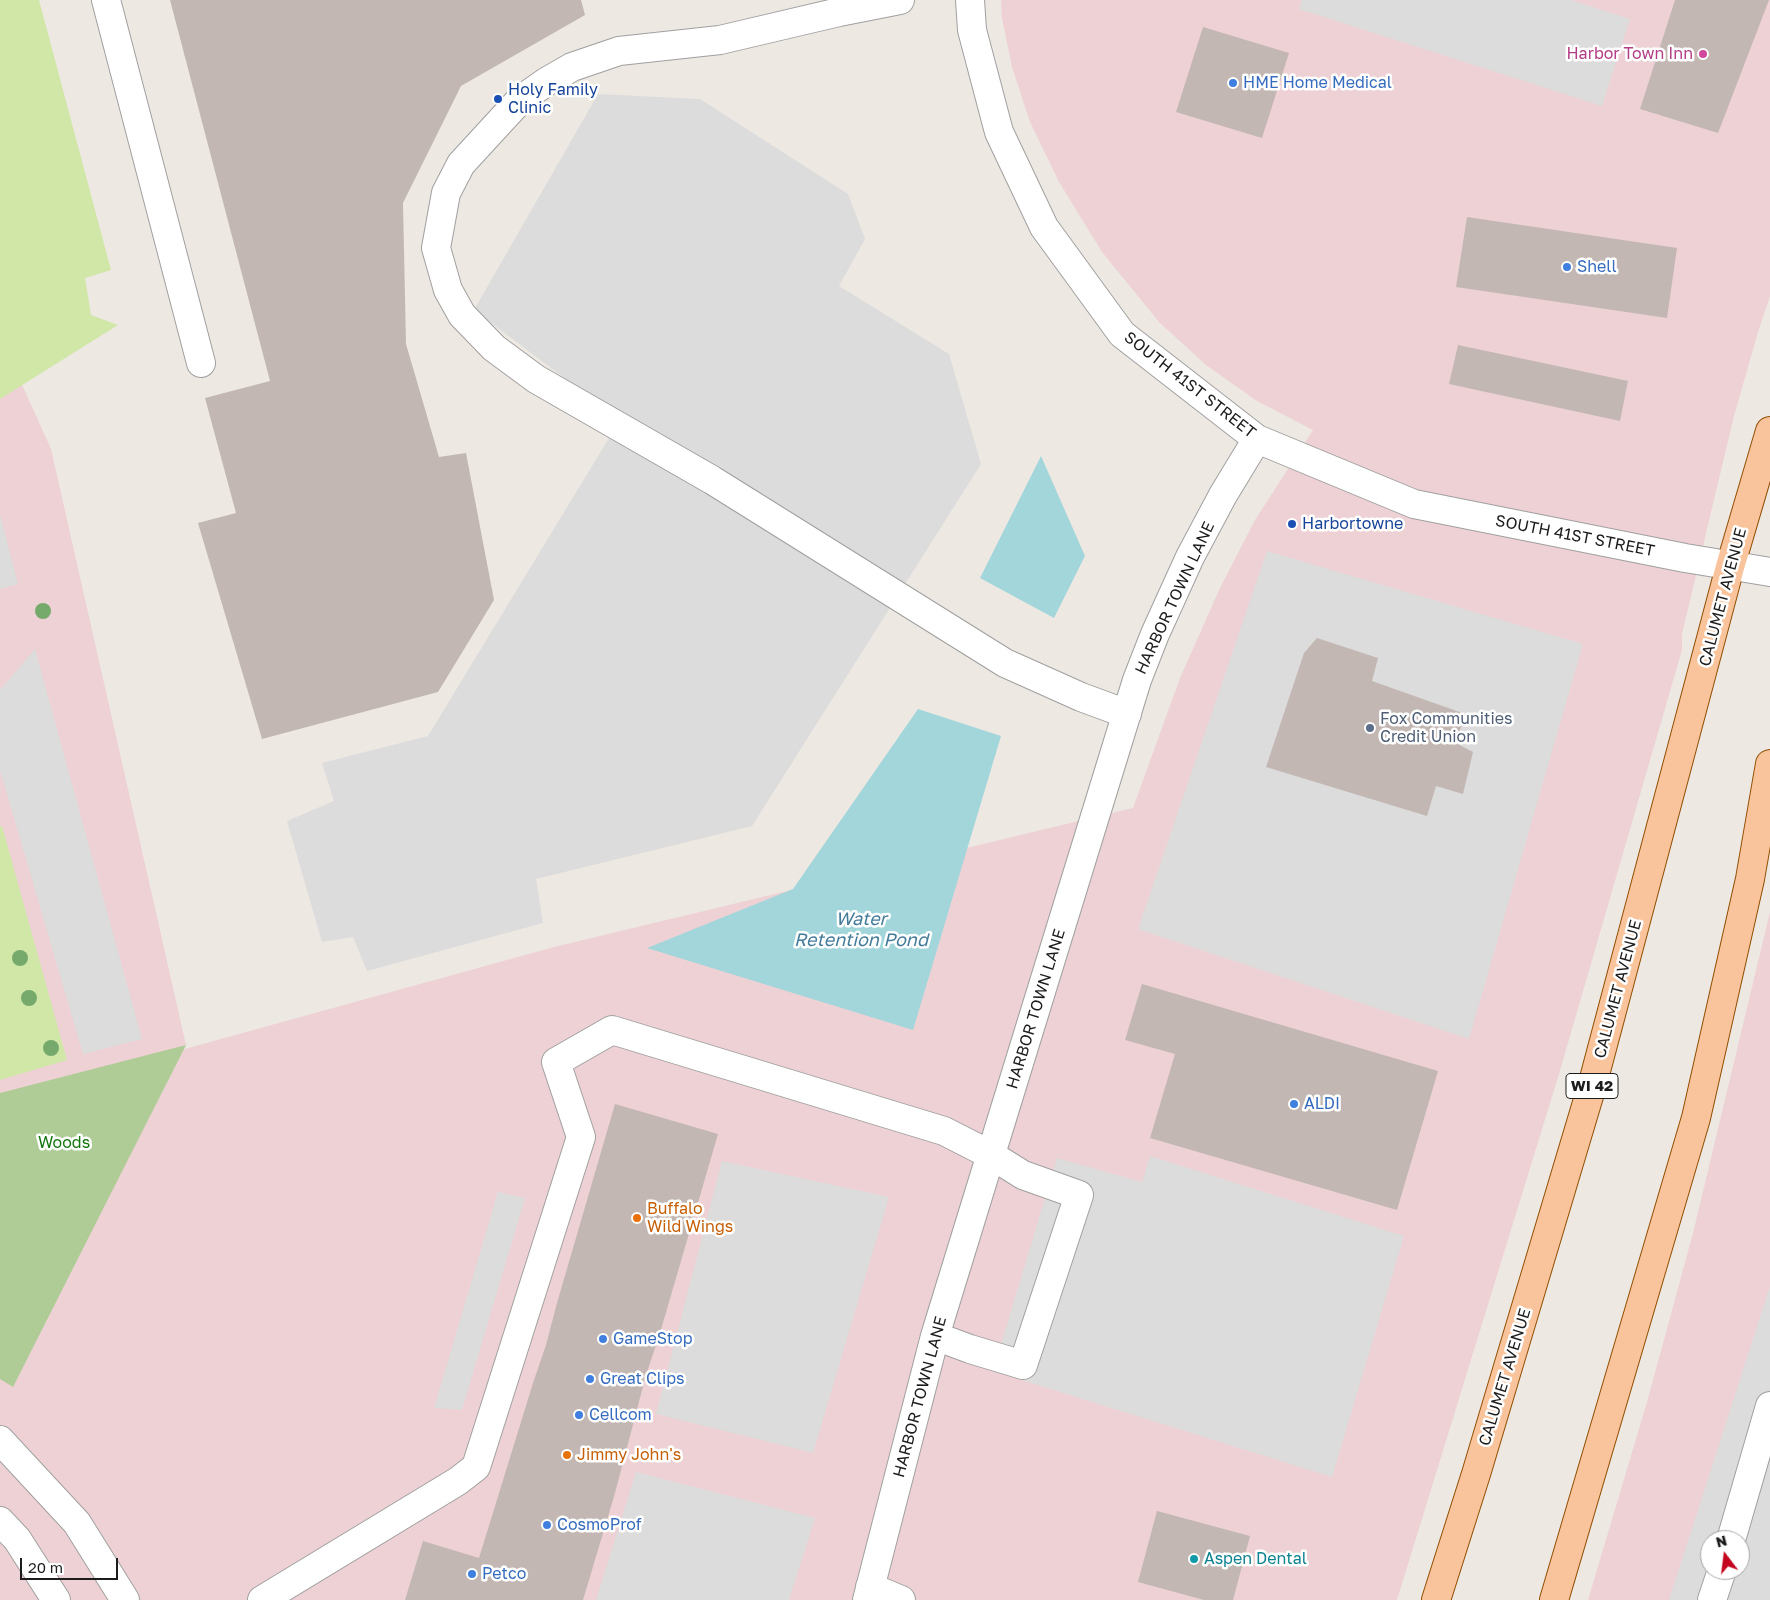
<!DOCTYPE html>
<html>
<head>
<meta charset="utf-8">
<style>
  body { margin:0 }
  #map { position:relative; width:1770px; height:1600px; overflow:hidden; background:#ede8e2; font-family:"Golos Text",sans-serif }
  canvas { display:block }
  .north { position:absolute; left:1700px; top:1530px; width:50px; height:50px; box-sizing:border-box; background:#fff; border:1px solid #a4a4a4; border-radius:50%; rotate:345deg; font-size:14px; font-weight:700; line-height:20px; text-align:center; color:#1c1c1c }
  .north::after { content:''; display:block; margin:auto; width:18px; height:22px; background:#c40520; clip-path:polygon(50% 0,100% 100%,50% 72%,0 100%) }
  .scale { position:absolute; left:20px; top:1558px; width:98px; height:22px; box-sizing:border-box; border:2px solid #1c1c1c; border-top:0; padding-left:6px; font-size:15px; line-height:18px; white-space:nowrap; color:#1c1c1c; -webkit-text-stroke:4px #fff; paint-order:stroke }
</style>
</head>
<body>
<div id="map">
<canvas width="1770" height="1600"></canvas>
<div class="north">N</div>
<div class="scale">20 m</div>
</div>
<script>
const g = document.querySelector('canvas').getContext('2d');
g.lineJoin = 'round';
function fill(path, color) {
  g.fillStyle = color;
  g.fill(path, 'evenodd');
}
function poly(rows) {
  const path = new Path2D();
  for (const r of rows) {
    path.moveTo(r[0], r[1]);
    for (let i = 2; i < r.length; i += 2) path.lineTo(r[i], r[i + 1]);
  }
  return path;
}
function strokePath(path, color, width, dash) {
  g.strokeStyle = color;
  g.lineWidth = width;
  g.lineCap = dash ? 'butt' : 'round';
  g.setLineDash(dash || []);
  g.stroke(path);
}
function write(font, color, halo, rows, align = 'center') {
  g.font = font + ' "Golos Text",sans-serif';
  g.lineWidth = 5;
  g.setLineDash([]);
  g.textBaseline = 'middle';
  g.strokeStyle = halo;
  g.fillStyle = color;
  for (const [text, x, y, turn = 0] of rows) {
    g.save();
    g.translate(x, y);
    g.rotate((+turn || 0) * Math.PI / 180);
    g.textAlign = isNaN(turn) ? turn : align;
    if (halo) g.strokeText(text, 0, 0);
    g.fillText(text, 0, 0);
    g.restore();
  }
}
const commercial = poly([
  [1001,0,1770,0,1770,296,1758,332,1734,416,1682,634,1682,650,1559,1074,1397,1600,0,1600,0,1100,554,947,1133,808,1180,678,1220,588,1255,520,1313,430,1257,401,1206,365,1159,322,1102,252,1059,182,1030,122,1012,67,1002,18],
  [0,359,19,378,51,449,186,1045,0,1098],
  [1770,912,1770,1600,1588,1600,1647,1402,1693,1233],
  [1710,1540,1740,1540,1740,1570,1710,1570]
]);
const grass = poly([
  [0,0,39,0,111,270,85,278,91,315,118,325,0,399],
  [2,826,67,1060,0,1080,0,827]
]);
const forest = poly([
  [186,1045,13,1387,0,1379,0,1093]
]);
const parking = poly([
  [1302,0,1571,0,1630,19,1602,106,1299,9],
  [598,94,700,99,848,194,865,239,839,286,949,354,981,464,752,826,536,879,543,923,367,971,353,937,322,942,287,821,334,801,322,763,428,736,620,420,474,310],
  [0,514,18,584,0,589],
  [1267,551,1583,644,1469,1039,1138,929],
  [35,649,142,1039,83,1054,0,770,0,690],
  [1150,1156,1404,1236,1332,1477,993,1371,1057,1158,1142,1182],
  [722,1161,889,1197,813,1453,656,1414],
  [498,1192,525,1198,462,1410,434,1408],
  [1770,1286,1770,1600,1669,1600],
  [1710,1540,1740,1540,1740,1570,1710,1570],
  [636,1472,815,1518,789,1600,596,1600]
]);
const water = poly([
  [1041,456,1085,556,1054,618,980,578],
  [918,709,1001,736,913,1030,647,948,793,889]
]);
const building = poly([
  [170,0,581,0,585,15,461,86,403,203,406,344,439,457,466,453,494,600,438,692,262,739,198,523,236,513,205,398,270,381],
  [1675,0,1769,0,1718,133,1640,109],
  [1203,27,1289,53,1262,138,1176,112],
  [1467,217,1677,248,1667,318,1456,287],
  [1458,345,1628,381,1620,421,1449,384],
  [1317,638,1378,658,1372,681,1465,714,1456,743,1473,752,1463,794,1436,786,1427,816,1266,767,1304,653],
  [1142,984,1438,1071,1397,1210,1150,1138,1175,1054,1125,1040],
  [615,1104,718,1134,660,1333,646,1375,615,1493,583,1600,405,1600,423,1541,479,1558,533,1383,546,1345,557,1303],
  [1157,1511,1250,1536,1233,1600,1204,1600,1138,1582]
]);
const minor = poly([
  [106,0,201,363],
  [900,0,839,12,720,40,619,51,572,67,546,82,519,101,461,164,446,193,436,248,448,290,462,315,494,348,536,379,712,480,1005,663,1081,697,1127,714],
  [970,0,972,30,999,132,1044,227,1122,334,1257,439,1414,504,1685,558,1770,572],
  [0,1440,77,1523,125,1600],
  [0,1521,17,1539,56,1600],
  [1731,1540,1770,1406],
  [870,1587,901,1600],
  [262,1600,458,1481,476,1467,581,1137,556,1062,612,1030,944,1131,991,1155,1023,1175,1079,1195,1023,1365,970,1349,935,1336],
  [867,1600,935,1336,1137,680,1155,634,1190,557,1223,495,1257,439],
  [1712,1600,1722,1570]
]);
const major = poly([
  [1436,1600,1476,1474,1592,1086,1730,567,1770,431],
  [1554,1600,1696,1118,1750,879,1770,764]
]);
const trees = [
  [43,611],
  [20,958],
  [29,998],
  [51,1048]
];
const markers = [
  [1703,54,5,"#d1479c"],
  [1233,83,5,"#3f7fe0"],
  [498,99,5,"#1a4fb4"],
  [1567,267,5,"#3f7fe0"],
  [1292,524,5,"#1a4fb4"],
  [1370,728,5,"#5c6f8a"],
  [1294,1104,5,"#3f7fe0"],
  [637,1218,5,"#e8710a"],
  [603,1339,5,"#3f7fe0"],
  [590,1379,5,"#3f7fe0"],
  [579,1415,5,"#3f7fe0"],
  [567,1455,5,"#e8710a"],
  [547,1525,5,"#3f7fe0"],
  [1194,1559,5,"#0f9aa8"],
  [472,1574,5,"#3f7fe0"]
];
const shields = [
  [1592,1086,52]
];
const shieldNames = [
  ["WI 42",1592,1086]
];
const hotelNames = [
  ["Harbor Town Inn",1693,54]
];
const shopNames = [
  ["HME Home Medical",1243,83],
  ["Shell",1577,267],
  ["ALDI",1304,1104],
  ["GameStop",613,1339],
  ["Great Clips",600,1379],
  ["Cellcom",589,1415],
  ["CosmoProf",557,1525],
  ["Petco",482,1574]
];
const transitNames = [
  ["Holy Family",508,90],
  ["Clinic",508,108],
  ["Harbortowne",1302,524]
];
const streetNames = [
  ["SOUTH 41ST STREET",1190,385,38],
  ["SOUTH 41ST STREET",1575,536,11],
  ["CALUMET AVENUE",1723,597,-75],
  ["HARBOR TOWN LANE",1175,598,-65],
  ["CALUMET AVENUE",1618,989,-75],
  ["HARBOR TOWN LANE",1036,1009,-73],
  ["CALUMET AVENUE",1505,1377,-73],
  ["HARBOR TOWN LANE",920,1397,-75]
];
const serviceNames = [
  ["Fox Communities",1380,719],
  ["Credit Union",1380,737]
];
const parkNames = [
  ["Woods",64,1143]
];
const foodNames = [
  ["Buffalo",647,1209],
  ["Wild Wings",647,1227],
  ["Jimmy John's",577,1455]
];
const cultureNames = [
  ["Aspen Dental",1204,1559]
];
const waterNames = [
  ["Water",861,919],
  ["Retention Pond",861,940]
];
fill(commercial, '#eed1d4');
fill(grass, '#d0e7a8');
fill(forest, '#afcc97');
fill(parking, '#dcdcdc');
fill(water, '#a3d6db');
fill(building, '#c2b7b2');
strokePath(minor, '#a0a0a0', 30);
strokePath(major, '#914e03', 30);
strokePath(minor, '#fff', 28);
strokePath(major, '#f9c39b', 28);
g.fillStyle = '#76aa6d';
for (const [x, y] of trees) {
  g.beginPath();
  g.arc(x, y, 8, 0, 2 * Math.PI);
  g.fill();
}
for (const [x, y, r, color] of markers) {
  const dot = new Path2D();
  dot.arc(x, y, r, 0, 2 * Math.PI);
  g.fillStyle = color;
  g.fill(dot);
  strokePath(dot, '#fff', 2);
}
for (const [x, y, w] of shields) {
  const box = new Path2D();
  box.roundRect(x - w / 2, y - 12.5, w, 25, 4);
  g.fillStyle = '#fff';
  g.fill(box);
  strokePath(box, '#1c1c1c', 1);
}
write('bold 15px', '#1c1c1c', null, shieldNames);
write('16px', '#b23c85', '#fff', hotelNames, 'right');
write('16px', '#366cbe', '#fff', shopNames, 'left');
write('16px', '#164399', '#fff', transitNames, 'left');
write('16px', '#1c1c1c', '#fff', streetNames);
write('16px', '#4e5e75', '#fff', serviceNames, 'left');
write('16px', '#14770e', '#fff', parkNames);
write('16px', '#c56008', '#fff', foodNames, 'left');
write('16px', '#0d838f', '#fff', cultureNames, 'left');
write('italic 18px', '#457c9a', '#fff', waterNames);
</script>
</body>
</html>
